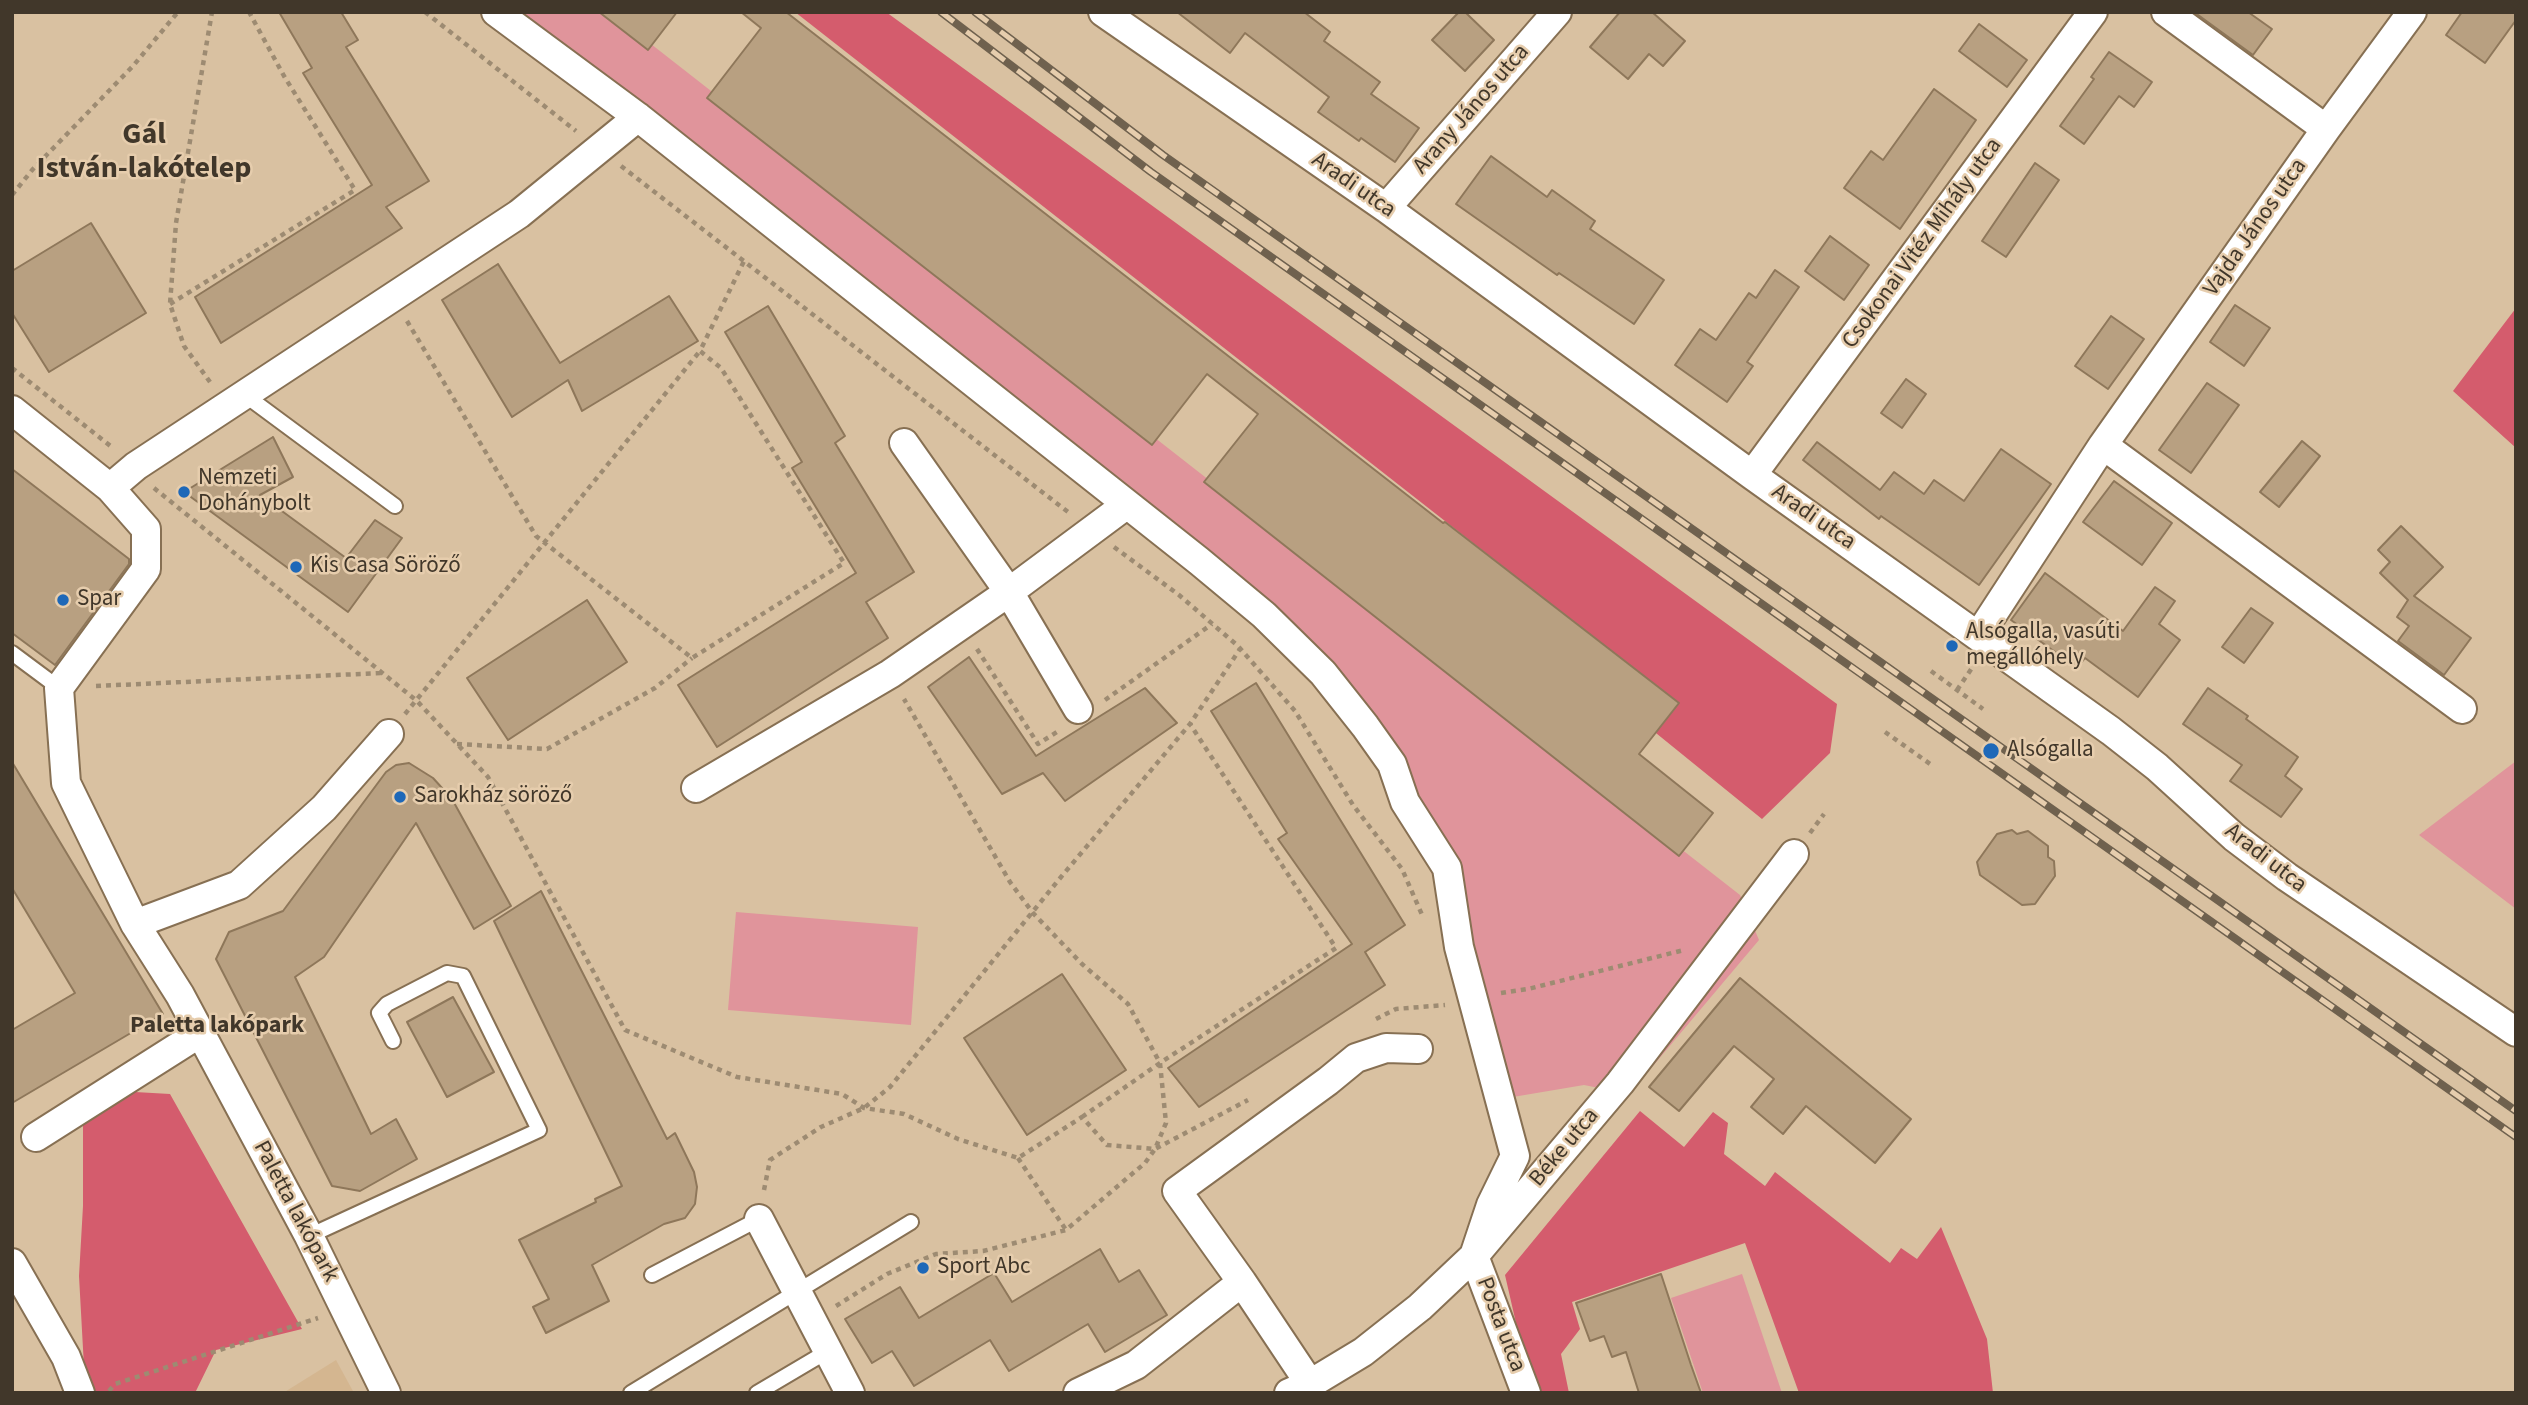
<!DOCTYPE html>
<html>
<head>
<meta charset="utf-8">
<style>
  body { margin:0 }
  #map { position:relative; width:2528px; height:1405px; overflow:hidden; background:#d9c1a1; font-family:"Source Sans 3",sans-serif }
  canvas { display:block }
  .frame { position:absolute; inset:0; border:14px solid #41372a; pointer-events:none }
</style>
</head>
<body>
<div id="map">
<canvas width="2528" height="1405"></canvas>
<div class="frame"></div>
</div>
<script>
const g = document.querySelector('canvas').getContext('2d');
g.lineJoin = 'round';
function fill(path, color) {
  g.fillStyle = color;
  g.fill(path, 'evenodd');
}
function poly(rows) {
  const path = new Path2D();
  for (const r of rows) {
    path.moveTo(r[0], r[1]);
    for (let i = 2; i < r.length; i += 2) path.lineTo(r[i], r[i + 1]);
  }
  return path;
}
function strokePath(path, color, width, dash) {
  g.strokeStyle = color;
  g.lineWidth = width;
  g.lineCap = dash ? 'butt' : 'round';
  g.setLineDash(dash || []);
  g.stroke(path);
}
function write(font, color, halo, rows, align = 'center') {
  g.font = font + ' "Source Sans 3",sans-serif';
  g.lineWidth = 5;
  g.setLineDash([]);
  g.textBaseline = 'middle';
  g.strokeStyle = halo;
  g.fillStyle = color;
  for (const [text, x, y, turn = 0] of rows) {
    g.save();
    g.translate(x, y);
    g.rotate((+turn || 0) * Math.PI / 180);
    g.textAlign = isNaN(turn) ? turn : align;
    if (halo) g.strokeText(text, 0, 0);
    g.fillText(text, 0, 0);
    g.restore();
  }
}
const built = poly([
  [336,1360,354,1393,283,1393]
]);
const green = poly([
  [481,12,610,12,1740,895,1759,940,1636,1086,1609,1090,1584,1085,1501,1099,1459,947,1405,802,1264,615],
  [2516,761,2516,909,2419,835],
  [736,912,918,927,911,1025,728,1010],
  [1742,1274,1782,1393,1703,1393,1671,1298]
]);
const forest = poly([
  [795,12,886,12,1837,704,1830,753,1762,819,1630,712,1648,680],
  [2516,308,2516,448,2453,391],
  [135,1092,170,1094,302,1329,216,1350,195,1393,82,1393,85,1385,79,1276,83,1206,83,1124],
  [1640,1111,1684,1147,1713,1112,1728,1123,1724,1154,1765,1186,1775,1172,1890,1263,1901,1248,1917,1259,1941,1227,1987,1339,1993,1393,1799,1393,1745,1243,1572,1302,1580,1329,1561,1354,1569,1393,1532,1393,1505,1275]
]);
const building = poly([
  [279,12,341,12,358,40,346,47,429,181,386,207,402,228,221,343,195,297,372,185,303,73,312,68,279,12],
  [599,12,677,12,648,50,599,12],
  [741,12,786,12,1443,523,1445,522,1679,703,1639,754,1713,813,1679,856,1204,482,1258,414,1207,374,1152,445,707,98,761,28,741,12],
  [1177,12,1304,12,1330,32,1324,41,1380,82,1371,94,1419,128,1395,162,1361,138,1359,141,1318,112,1329,97,1245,33,1230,53,1177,12],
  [1459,12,1465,12,1494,40,1465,71,1432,40,1459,12],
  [1620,12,1652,12,1685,41,1663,66,1649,54,1628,79,1590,47,1620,12],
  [2194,12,2248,12,2272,29,2253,55,2194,12],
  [2462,12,2516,12,2516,20,2485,63,2446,35,2462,12],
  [1979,24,2027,60,2007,87,1959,51,1979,24],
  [2109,52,2152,82,2134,107,2119,96,2084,144,2060,126,2094,79,2091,77,2109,52],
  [1934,89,1976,120,1900,229,1844,188,1871,151,1883,160,1934,89],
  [1491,156,1547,197,1552,190,1595,221,1590,229,1664,280,1634,324,1559,273,1557,275,1456,204,1491,156],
  [2035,163,2059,180,2006,257,1982,241,2035,163],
  [91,223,146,313,49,372,12,313,12,271,91,223],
  [1830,236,1869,265,1844,300,1805,271,1830,236],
  [498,264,560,363,669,296,698,341,582,411,568,380,512,417,442,300,498,264],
  [1775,270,1799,287,1747,362,1753,366,1727,402,1675,365,1700,329,1716,340,1749,293,1756,298,1775,270],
  [2235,305,2270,328,2244,366,2210,342,2235,305],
  [768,306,845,436,835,443,914,572,866,602,888,638,717,747,678,685,856,573,792,468,802,462,725,332,768,306],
  [2111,316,2144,339,2108,389,2075,366,2111,316],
  [1906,379,1926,394,1902,428,1881,413,1906,379],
  [2207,383,2239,405,2191,473,2159,450,2207,383],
  [273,437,293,477,260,495,346,558,375,520,402,538,348,612,184,492,273,437],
  [2302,441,2320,456,2279,507,2260,492,2302,441],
  [1817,442,1880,490,1894,472,1924,494,1934,480,1964,501,2001,449,2051,484,1979,585,1881,516,1879,519,1803,460,1817,442],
  [12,469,129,559,129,564,55,665,12,633,12,469],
  [2114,481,2172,523,2142,565,2083,522,2114,481],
  [2401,526,2443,567,2414,596,2471,638,2444,675,2398,641,2409,626,2397,617,2408,600,2380,573,2390,562,2378,550,2401,526],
  [2045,573,2123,631,2155,587,2175,601,2159,624,2180,640,2138,697,2085,658,2077,668,2011,620,2045,573],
  [587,600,627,662,508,740,467,678,587,600],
  [2251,608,2273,623,2244,663,2222,647,2251,608],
  [969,657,1036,756,1145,688,1177,723,1065,801,1043,773,1002,794,928,687,969,657],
  [1256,683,1405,925,1365,952,1385,985,1199,1107,1168,1068,1352,944,1278,839,1287,833,1211,711,1256,683],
  [2208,688,2248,716,2246,719,2298,757,2285,776,2302,789,2281,817,2230,781,2242,765,2183,724,2208,688],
  [12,762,163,1014,12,1103,12,1030,75,993,12,888,12,762],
  [409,763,433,778,452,799,511,906,474,929,416,823,324,957,295,977,371,1134,396,1119,417,1159,360,1191,332,1186,216,959,229,932,283,911,386,772,396,765,409,763],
  [2012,830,2017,834,2028,831,2048,846,2048,857,2054,861,2055,876,2035,904,2022,905,1980,875,1977,862,1997,834,2012,830],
  [541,891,667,1139,675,1133,694,1172,697,1187,695,1204,685,1218,664,1224,592,1265,609,1301,546,1333,533,1307,549,1299,519,1240,596,1202,595,1199,622,1186,494,921,541,891],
  [1062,974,1126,1070,1027,1135,964,1038,1062,974],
  [1740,978,1911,1119,1875,1163,1806,1106,1783,1134,1751,1107,1774,1079,1734,1046,1679,1111,1649,1087,1740,978],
  [453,997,494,1072,447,1097,407,1022,453,997],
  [1100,1249,1119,1282,1139,1270,1167,1315,1105,1352,1088,1324,1009,1371,990,1340,914,1386,892,1351,872,1363,845,1319,900,1287,919,1318,994,1273,1012,1302,1100,1249],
  [1661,1274,1691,1365,1701,1393,1639,1393,1626,1352,1612,1357,1604,1336,1590,1341,1576,1303,1661,1274]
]);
const path = poly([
  [425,12,576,131],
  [621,166,1068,512],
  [12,195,33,169,133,66,178,12],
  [170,304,355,190,284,76,249,12],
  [407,321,536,536,692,658,844,563,721,368,700,351,744,261],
  [12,368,113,448],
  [210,382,184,346,170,304,176,223,212,12],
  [154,488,417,701,488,777,625,1030,737,1077,842,1094,864,1108,904,1114,958,1139,1018,1158,1082,1117,1107,1145,1155,1149,1248,1100],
  [1114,547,1179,595,1238,646,1295,711,1353,805,1402,869,1423,917],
  [977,649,1038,744,1060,730],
  [1931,671,1983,709],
  [96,686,381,673],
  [1957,690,1972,668],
  [1105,700,1212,624],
  [405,714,700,351],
  [1885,732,1933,766],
  [457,744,547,749,655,688,692,658],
  [1810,833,1824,814],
  [1501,993,1528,989,1684,950],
  [1376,1019,1396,1009,1445,1005],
  [1082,1117,1160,1063,1336,948,1190,724],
  [1018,1158,1066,1230],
  [764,1190,770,1160,821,1127,864,1108,890,1087,1061,877,1190,724,1240,649],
  [836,1306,887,1274,936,1254,983,1251,1066,1230,1145,1163,1155,1149,1166,1123,1160,1063,1128,1004,1082,964,1033,913,1010,882,904,699],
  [109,1391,115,1384,318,1318]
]);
const service = poly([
  [245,395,395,506],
  [12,653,59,688],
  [309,1236,539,1130,463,976,447,973,387,1004,379,1013,393,1041],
  [652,1275,759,1219],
  [631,1393,911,1222],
  [757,1393,828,1351]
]);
const minor = poly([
  [496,12,638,117,1199,561,1264,615,1323,673,1365,726,1392,764,1405,802,1447,868,1459,947,1515,1156,1491,1205,1474,1256],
  [1103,12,1386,208,1752,475,2111,731,2157,767,2234,837,2287,877,2516,1032],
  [2166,12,2326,129],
  [1386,208,1557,12],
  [12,410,110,488,146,529,146,569,59,688,66,783,135,924,180,995,309,1236,386,1393],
  [904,443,1009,592,1078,709],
  [2103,445,2462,709],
  [1752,475,2093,12],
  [110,488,136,466,519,214,638,117],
  [1979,635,2103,445,2326,129,2412,12],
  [696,788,890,674,1009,592,1126,505],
  [135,924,239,885,324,808,389,734],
  [36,1137,200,1033],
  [759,1219,850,1393],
  [1474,1256,1526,1393],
  [12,1263,66,1357,80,1393],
  [1242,1282,1177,1191,1328,1081,1356,1058,1386,1048,1418,1049],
  [1078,1393,1136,1365,1242,1282,1310,1384],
  [1289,1393,1310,1384,1363,1352,1420,1307,1474,1256,1620,1083,1794,854]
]);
const rail = poly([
  [941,12,1151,172,2516,1137],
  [975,12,1163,155,2516,1111]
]);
const markers = [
  [184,492,7,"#1e68b8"],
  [296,567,7,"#1e68b8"],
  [63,600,7,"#1e68b8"],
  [1952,646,7,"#1e68b8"],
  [1991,751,9,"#1e68b8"],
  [400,797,7,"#1e68b8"],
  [923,1268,7,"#1e68b8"]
];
const streetNames = [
  ["Arany János utca",1472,110,-49],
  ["Aradi utca",1353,186,35],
  ["Vajda János utca",2256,228,-55],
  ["Csokonai Vitéz Mihály utca",1923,244,-54],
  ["Aradi utca",1813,518,35],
  ["Aradi utca",2265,859,38],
  ["Béke utca",1565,1148,-50],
  ["Paletta lakópark",295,1212,62],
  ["Posta utca",1500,1325,69]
];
const poiNames = [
  ["Nemzeti",198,479],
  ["Dohánybolt",198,505],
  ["Kis Casa Söröző",310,567],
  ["Spar",77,600],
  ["Alsógalla, vasúti",1966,633],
  ["megállóhely",1966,659],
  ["Alsógalla",2007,751],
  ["Sarokház söröző",414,797],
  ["Sport Abc",937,1268]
];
const neighbourhoodNames = [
  ["Paletta lakópark",217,1027]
];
const districtNames = [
  ["Gál",144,136],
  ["István-lakótelep",144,170]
];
fill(built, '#d4b690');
fill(green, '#e0949b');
fill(forest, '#d45c6d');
fill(building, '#b8a081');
strokePath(building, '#8e775a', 2);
strokePath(service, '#877053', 18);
strokePath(minor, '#877053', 32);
strokePath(path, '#9d8b72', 4.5, [5, 5]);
strokePath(service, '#fff', 14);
strokePath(minor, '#fff', 28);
strokePath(rail, '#6f614e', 8);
strokePath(rail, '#e6cdad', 5, [16]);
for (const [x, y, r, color] of markers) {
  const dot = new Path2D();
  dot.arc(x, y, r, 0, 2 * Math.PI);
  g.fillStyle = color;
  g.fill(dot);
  strokePath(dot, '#e6cdad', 2.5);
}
write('23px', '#41372a', '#e6cdad', streetNames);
write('23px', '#41372a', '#e6cdad', poiNames, 'left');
write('bold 24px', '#41372a', '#e6cdad', neighbourhoodNames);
write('bold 30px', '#41372a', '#e6cdad', districtNames);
</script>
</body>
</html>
